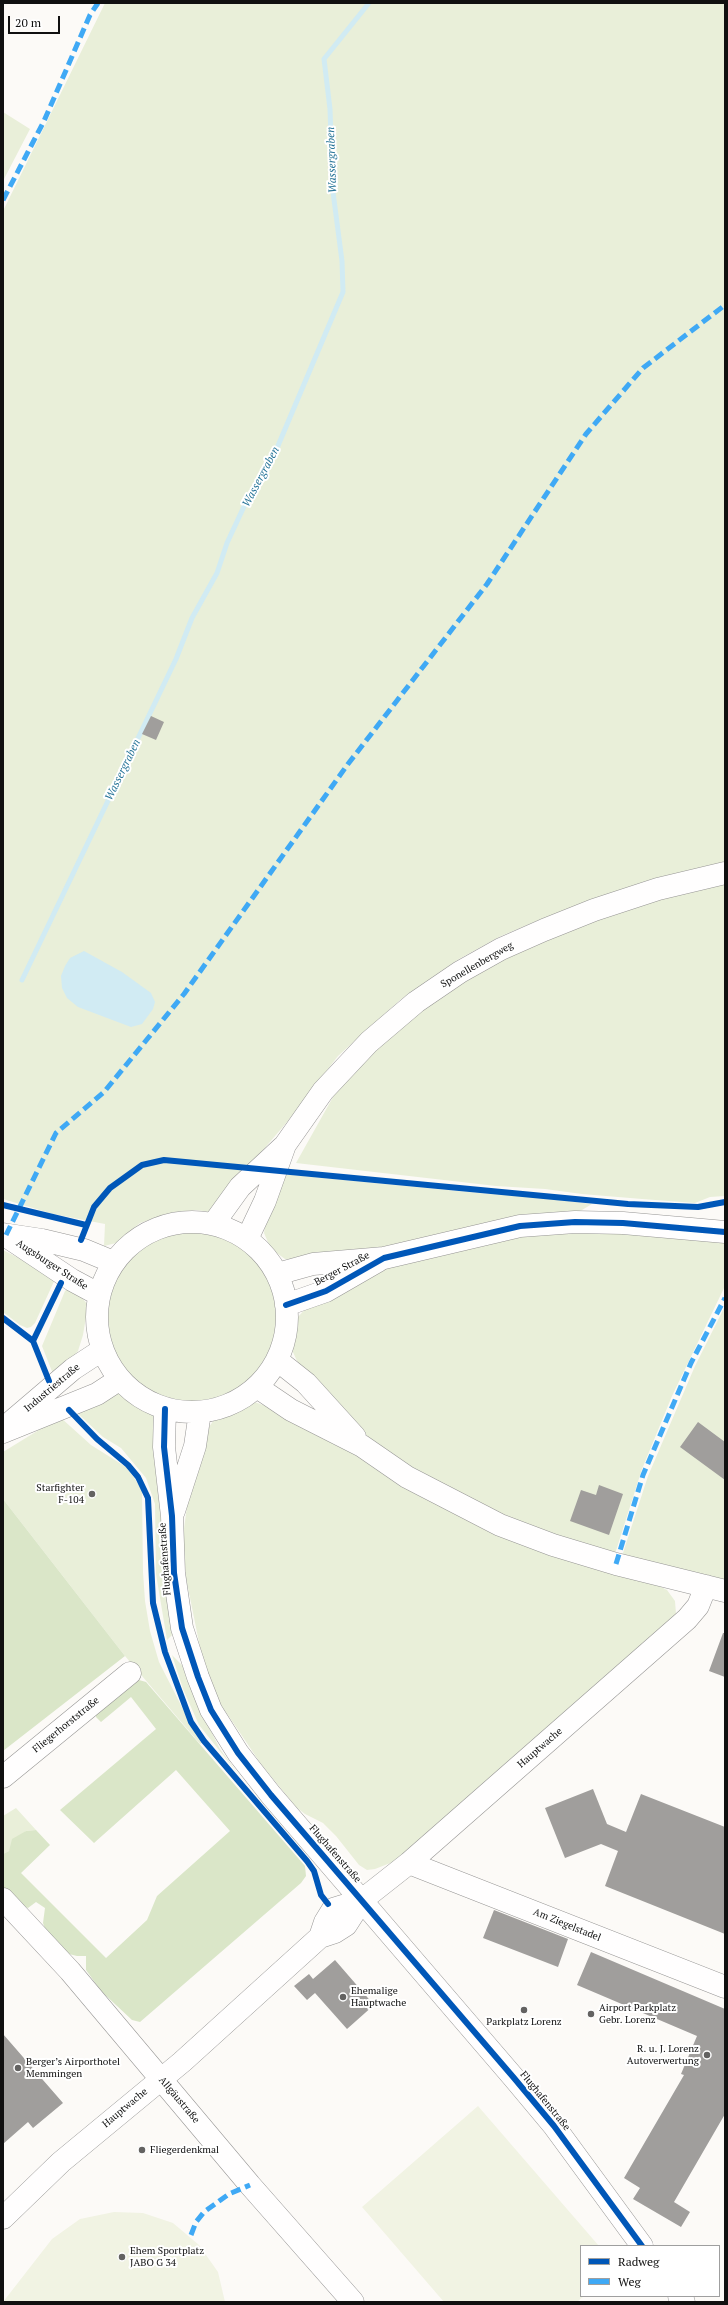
<!DOCTYPE html>
<html>
<head>
<meta charset="utf-8">
<style>
  body { margin:0 }
  #map { position:relative; width:728px; height:2305px; overflow:hidden; background:#fcfaf7; font-family:"PT Serif",serif }
  canvas { display:block }
  .frame { position:absolute; inset:0; border:4px solid #101010; pointer-events:none }
  .legend { position:absolute; left:580px; top:2245px; width:140px; height:52px; box-sizing:border-box; background:#fff; border:1px solid #9f9f9f; margin:0; padding:5px 7px; list-style:none; font-size:12px; color:#101010 }
  .legend li { display:flex; align-items:center; gap:8px; height:20px }
  .legend b { width:20px; border:1px solid #9f9f9f }
  .scale { position:absolute; left:8px; top:16px; width:52px; height:18px; box-sizing:border-box; border:2px solid #101010; border-top:0; padding-left:5px; font-size:12px; line-height:14px; white-space:nowrap; color:#101010; -webkit-text-stroke:3px #fff; paint-order:stroke }
</style>
</head>
<body>
<div id="map">
<canvas width="728" height="2305"></canvas>
<div class="frame"></div>
<ul class="legend">
<li><b style="height:5px;background:#0057b8"></b>Radweg</li>
<li><b style="height:5px;background:#3fa9f5"></b>Weg</li>
</ul>
<div class="scale">20 m</div>
</div>
<script>
const g = document.querySelector('canvas').getContext('2d');
g.lineJoin = 'round';
function fill(path, color) {
  g.fillStyle = color;
  g.fill(path, 'evenodd');
}
function poly(rows) {
  const path = new Path2D();
  for (const r of rows) {
    if (r.length === 3) {
      path.moveTo(r[0] + r[2], r[1]);
      path.arc(r[0], r[1], r[2], 0, 2 * Math.PI);
      continue;
    }
    path.moveTo(r[0], r[1]);
    for (let i = 2; i < r.length; i += 2) path.lineTo(r[i], r[i + 1]);
  }
  return path;
}
function strokePath(path, color, width, dash) {
  g.strokeStyle = color;
  g.lineWidth = width;
  g.lineCap = dash ? 'butt' : 'round';
  g.setLineDash(dash || []);
  g.stroke(path);
}
function write(font, color, halo, rows, align = 'center') {
  g.font = font + ' "PT Serif",serif';
  g.lineWidth = 4;
  g.setLineDash([]);
  g.textBaseline = 'middle';
  g.strokeStyle = halo;
  g.fillStyle = color;
  for (const [text, x, y, turn = 0] of rows) {
    g.save();
    g.translate(x, y);
    g.rotate((+turn || 0) * Math.PI / 180);
    g.textAlign = isNaN(turn) ? turn : align;
    if (halo) g.strokeText(text, 0, 0);
    g.fillText(text, 0, 0);
    g.restore();
  }
}
const green = poly([
  [105,3,725,3,725,863,597,899,539,920,501,936,459,959,400,1000,338,1056,287,1122,210,1212,196,1210,175,1212,155,1218,140,1223,116,1243,104,1246,105,1224,53,1214,3,1199,3,211],
  [3,112,30,129,3,181],
  [725,882,725,1196,710,1197,695,1203,642,1199,582,1194,545,1189,496,1186,296,1163,342,1081,421,1008,471,976,515,952,660,896],
  [282,1174,489,1194,529,1196,592,1204,582,1210,561,1218,462,1232,312,1260,285,1259,271,1249,264,1233,267,1212],
  [192,1315,86],
  [563,1229,725,1240,725,1286,672,1396,642,1469,614,1557,519,1525,433,1481,373,1441,347,1419,307,1376,297,1361,292,1350,298,1317,307,1307,353,1281,414,1257],
  [3,1250,56,1277,35,1323,31,1327,27,1328,20,1325,3,1312],
  [72,1286,88,1305,83,1335,78,1351,70,1361,53,1374,42,1346,65,1291],
  [725,1306,725,1583,621,1559,648,1476,695,1366],
  [121,1389,153,1414,158,1424,173,1634,167,1640,156,1574,155,1504,146,1478,121,1448,103,1437,73,1409],
  [252,1401,282,1412,457,1505,653,1583,667,1590,675,1601,676,1614,667,1624,398,1860,375,1869,367,1870,359,1865,336,1836,323,1823,305,1814,296,1807,261,1764,232,1721,216,1698,204,1667,186,1578,183,1536,188,1499,209,1427,216,1417,232,1412],
  [60,1417,91,1445,126,1467,135,1479,142,1491,143,1572,145,1601,150,1631,159,1662,190,1723,203,1742,200,1744,125,1656,3,1499,3,1452],
  [172,1655,185,1668,208,1725,220,1749,239,1775,199,1725,183,1689],
  [16,1808,36,1830,26,1831,9,1851,3,1854,3,1816]
]);
const forest = poly([
  [3,1499,125,1656,3,1751],
  [131,1680,139,1680,146,1682,305,1866,306,1876,301,1883,140,2022,132,2020,101,1991,86,1970,86,1956,77,1956,65,1953,49,1940,43,1923,45,1908,36,1902,28,1908,11,1900,3,1891,3,1854,9,1851,12,1839,26,1831,36,1830,50,1845,21,1873,106,1958,147,1920,157,1896,230,1831,176,1770,94,1843,60,1810,156,1729,131,1697,101,1722,96,1717,95,1709]
]);
const pitch = poly([
  [478,2106,599,2246,581,2246,581,2296,584,2296,577,2302,444,2302,362,2207],
  [114,2212,143,2213,173,2223,199,2245,218,2272,225,2302,3,2302,52,2239,80,2219]
]);
const water = poly([
  [84,951,122,972,151,993,155,1002,153,1009,142,1024,131,1027,78,1007,67,998,62,988,61,976,65,966,70,958]
]);
const stream = poly([
  [22,980,176,659,192,618,217,573,227,543,247,500,269,467,343,292,342,261,333,192,330,109,324,59,369,3]
]);
const building = poly([
  [151,716,164,722,156,740,142,734],
  [698,1422,725,1442,725,1480,680,1447],
  [599,1485,623,1494,609,1535,570,1521,581,1490,596,1495],
  [723,1633,725,1633,725,1677,709,1671],
  [593,1789,607,1824,626,1832,641,1794,725,1827,725,1934,605,1886,618,1851,601,1844,565,1858,545,1808],
  [494,1910,568,1939,558,1967,483,1938],
  [591,1952,725,2009,725,2114,674,2202,690,2212,681,2227,633,2199,640,2188,624,2178,684,2075,681,2074,697,2036,577,1985],
  [335,1960,374,2005,347,2029,315,1993,307,2000,294,1986,309,1974,313,1979],
  [3,2034,63,2103,33,2128,28,2122,3,2144]
]);
const minor = poly([
  [192,1317,95],
  [214,1223,240,1187,283,1147],
  [3,1234,72,1280,98,1294],
  [9,1235,42,1240,84,1250,113,1262],
  [247,1239,265,1201,285,1145,323,1091,369,1042,416,1002,460,972,501,949,544,930,594,910,658,889,725,873],
  [277,1274,313,1264,384,1258,520,1226,575,1222,623,1223,725,1232],
  [286,1305,326,1291,378,1261],
  [277,1360,306,1383,355,1437],
  [257,1387,291,1410,362,1446,407,1477,500,1525,553,1545,616,1564,725,1591],
  [165,1409,164,1447,172,1516,174,1573,182,1628,198,1677,211,1710,238,1753,271,1795,514,2078,554,2126,642,2246],
  [12,1421,73,1369,102,1350],
  [3,1432,97,1394,120,1379],
  [174,1511,195,1446,200,1412],
  [3,1777,130,1673],
  [409,1863,725,1987],
  [3,1899,70,1971,250,2185,353,2302],
  [320,1937,325,1922,333,1909,362,1900],
  [3,2218,61,2162,182,2062,320,1937,335,1932,346,1925,362,1900,409,1863,687,1619,698,1606,706,1586],
  [679,2296,684,2302]
]);
const quiet = poly([
  [3,200,44,121,90,15,98,3],
  [6,1235,56,1133,104,1092,184,994,348,764,487,584,586,434,643,368,725,305],
  [616,1564,643,1475,691,1363,725,1298],
  [191,2235,196,2222,204,2212,229,2194,250,2185]
]);
const cycleway = poly([
  [3,1205,86,1225],
  [81,1240,94,1207,110,1188,142,1165,164,1160,628,1204,698,1207,725,1202],
  [286,1305,326,1291,384,1258,520,1226,575,1222,623,1223,725,1232],
  [3,1318,33,1341,49,1381],
  [33,1341,61,1283],
  [165,1409,164,1447,172,1516,174,1573,182,1628,198,1677,211,1710,238,1753,271,1795,514,2078,554,2126,642,2246],
  [69,1410,97,1439,128,1465,138,1477,148,1498,153,1603,165,1652,191,1722,204,1741,307,1861,314,1871,321,1895,328,1904]
]);
const markers = [
  [92,1494,4,"#636261"],
  [343,1997,4,"#636261"],
  [524,2010,4,"#636261"],
  [591,2014,4,"#636261"],
  [707,2055,4,"#636261"],
  [18,2068,4,"#636261"],
  [142,2150,4,"#636261"],
  [122,2257,4,"#636261"]
];
const streetNames = [
  ["Sponellenbergweg",477,965,-30],
  ["Augsburger Straße",52,1265,33],
  ["Berger Straße",342,1269,-28],
  ["Industriestraße",52,1388,-40],
  ["Flughafenstraße",165,1559,-94],
  ["Fliegerhorststraße",66,1725,-39],
  ["Hauptwache",540,1748,-41],
  ["Flughafenstraße",335,1854,49],
  ["Am Ziegelstadel",567,1925,22],
  ["Allgäustraße",179,2100,50],
  ["Flughafenstraße",545,2101,51],
  ["Hauptwache",125,2108,-40]
];
const poiNames = [
  ["Starfighter",84,1488,"right"],
  ["F-104",84,1500,"right"],
  ["Ehemalige",351,1991],
  ["Hauptwache",351,2003],
  ["Airport Parkplatz",599,2008],
  ["Gebr. Lorenz",599,2020],
  ["Parkplatz Lorenz",524,2022,"center"],
  ["R. u. J. Lorenz",699,2049,"right"],
  ["Autoverwertung",699,2061,"right"],
  ["Berger’s Airporthotel",26,2062],
  ["Memmingen",26,2074],
  ["Fliegerdenkmal",150,2150],
  ["Ehem Sportplatz",130,2251],
  ["JABO G 34",130,2263]
];
const waterNames = [
  ["Wassergraben",332,160,-92],
  ["Wassergraben",261,477,-62],
  ["Wassergraben",123,770,-64]
];
fill(green, '#e9efd9');
fill(forest, '#dae6c8');
fill(pitch, '#f1f3e3');
fill(water, '#d1ebf3');
strokePath(stream, '#d1ebf3', 5);
fill(building, '#a09e9c');
strokePath(minor, '#969594', 23);
strokePath(minor, '#fffefe', 22);
strokePath(quiet, '#3fa9f5', 5, [10, 5]);
strokePath(cycleway, '#0057b8', 6);
for (const [x, y, r, color] of markers) {
  const dot = new Path2D();
  dot.arc(x, y, r, 0, 2 * Math.PI);
  g.fillStyle = color;
  g.fill(dot);
  strokePath(dot, '#fff', 1.5);
}
write('10px', '#101010', '#fff', streetNames);
write('10px', '#101010', '#fff', poiNames, 'left');
write('italic 11px', '#257397', '#fff', waterNames);
</script>
</body>
</html>
